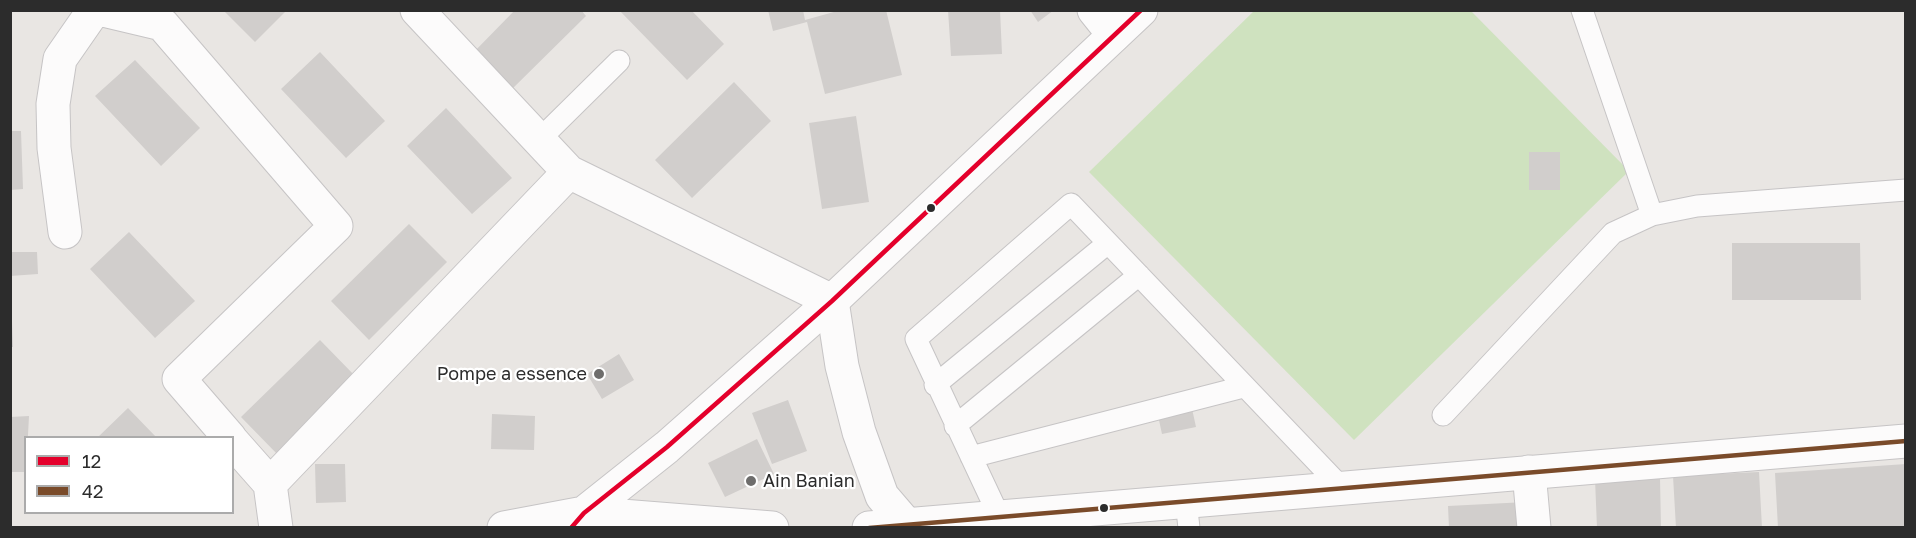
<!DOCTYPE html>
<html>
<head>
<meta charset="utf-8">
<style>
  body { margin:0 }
  #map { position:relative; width:1916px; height:538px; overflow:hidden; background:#e9e6e3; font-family:"Golos Text",sans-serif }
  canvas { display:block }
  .frame { position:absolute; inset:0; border:12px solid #2c2c2c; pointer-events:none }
  .legend { position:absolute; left:24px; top:436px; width:210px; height:78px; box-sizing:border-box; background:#fff; border:2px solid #ababab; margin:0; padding:8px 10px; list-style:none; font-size:18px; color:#2c2c2c }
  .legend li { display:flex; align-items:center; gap:12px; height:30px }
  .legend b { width:30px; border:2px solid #ababab }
</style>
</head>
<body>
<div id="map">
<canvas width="1916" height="538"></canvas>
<div class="frame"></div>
<ul class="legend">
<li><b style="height:8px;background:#e4002b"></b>12</li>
<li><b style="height:8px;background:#7a4b2a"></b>42</li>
</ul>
</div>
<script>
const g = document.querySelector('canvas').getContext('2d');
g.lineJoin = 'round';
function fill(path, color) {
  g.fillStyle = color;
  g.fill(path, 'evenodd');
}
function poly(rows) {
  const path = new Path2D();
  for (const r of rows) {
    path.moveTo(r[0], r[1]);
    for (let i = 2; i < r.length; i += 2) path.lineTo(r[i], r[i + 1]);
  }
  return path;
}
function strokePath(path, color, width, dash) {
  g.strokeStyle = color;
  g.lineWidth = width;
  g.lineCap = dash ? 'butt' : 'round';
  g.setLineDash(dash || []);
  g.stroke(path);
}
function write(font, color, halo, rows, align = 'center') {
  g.font = font + ' "Golos Text",sans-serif';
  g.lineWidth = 4.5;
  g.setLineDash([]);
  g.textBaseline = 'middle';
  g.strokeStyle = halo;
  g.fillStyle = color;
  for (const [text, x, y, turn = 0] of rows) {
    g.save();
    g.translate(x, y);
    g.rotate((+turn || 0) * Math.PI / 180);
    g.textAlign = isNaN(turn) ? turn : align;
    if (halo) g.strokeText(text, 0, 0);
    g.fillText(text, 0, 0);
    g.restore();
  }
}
const green = poly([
  [1255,10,1471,11,1629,171,1354,440,1089,172]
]);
const building = poly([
  [223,10,287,10,255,42],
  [515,10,581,10,586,16,507,94,470,56],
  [619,10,691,10,724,44,687,80],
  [768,10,803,10,805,20,841,10,886,10,902,75,825,94,807,22,773,31],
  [948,10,1000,10,1002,54,951,56],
  [1030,10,1054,10,1038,22],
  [320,52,385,121,346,158,281,89],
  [135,60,200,128,161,166,95,96],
  [734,82,771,121,692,198,655,160],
  [446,108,512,178,472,214,407,146],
  [856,116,869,202,822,209,809,123],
  [10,131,21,131,23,189,10,190],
  [1529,152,1560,152,1560,190,1529,190],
  [409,224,447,262,369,340,331,301],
  [129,232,195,301,155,338,90,269],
  [1732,243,1860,243,1861,300,1732,300],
  [10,252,37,252,38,274,10,276],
  [10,322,12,322,13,347,10,347],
  [320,340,357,378,279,456,241,417],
  [619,354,634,380,602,399,587,374],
  [788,400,807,451,772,464,752,413],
  [1191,404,1196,427,1162,434,1157,411],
  [128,408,157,438,97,438],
  [492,414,535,416,534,450,491,449],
  [29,416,26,472,10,472,10,417],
  [757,439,774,474,725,497,708,463],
  [315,464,345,464,346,502,316,503],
  [1906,464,1906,528,1778,528,1775,473],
  [1759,472,1762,528,1676,528,1673,476],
  [1660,478,1661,528,1597,528,1595,479],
  [1526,502,1527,528,1449,528,1448,506]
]);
const lane = poly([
  [1582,10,1652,215],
  [539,140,619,61],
  [935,385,1108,243],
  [1443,415,1613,233,1652,215,1697,206,1906,190],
  [955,426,1139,275],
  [971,457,1243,387],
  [1186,501,1189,528],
  [999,516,916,339,1071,204,1342,488]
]);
const street = poly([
  [103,10,162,24,336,226,179,379,230,438],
  [1094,10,1114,35],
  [569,172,832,301,842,366,859,432,882,496,906,524],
  [65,232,54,148,53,104,60,59,94,10],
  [232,441,270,484],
  [1529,472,1534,528],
  [276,528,270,484,569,172,417,10]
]);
const secondary = poly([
  [504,528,584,513,772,528],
  [571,528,584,513,667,447,832,301,1141,10],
  [869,528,1906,441]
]);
const bus1 = poly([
  [571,528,584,513,667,447,832,301,1141,10]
]);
const bus2 = poly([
  [869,528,1906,441]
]);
const markers = [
  [931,208,5,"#2c2c2c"],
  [599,374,6,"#6e6d6c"],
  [751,481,6,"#6e6d6c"],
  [1104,508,5,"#2c2c2c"]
];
const poiNames = [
  ["Pompe a essence",587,374],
  ["Ain Banian",763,481,"left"]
];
fill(green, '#cfe2bf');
fill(building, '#d1cecc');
strokePath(lane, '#c6c4c5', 23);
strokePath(street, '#c6c4c5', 35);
strokePath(secondary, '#c6c4c5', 35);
strokePath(lane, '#fcfbfb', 21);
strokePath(street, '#fcfbfb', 33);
strokePath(secondary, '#fcfbfb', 33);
strokePath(bus1, '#e4002b', 4.5);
strokePath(bus2, '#7a4b2a', 4.5);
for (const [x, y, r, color] of markers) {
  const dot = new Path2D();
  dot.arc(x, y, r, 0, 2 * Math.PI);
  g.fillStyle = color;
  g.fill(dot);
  strokePath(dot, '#fff', 2);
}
write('18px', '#2c2c2c', '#fff', poiNames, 'right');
</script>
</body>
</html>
